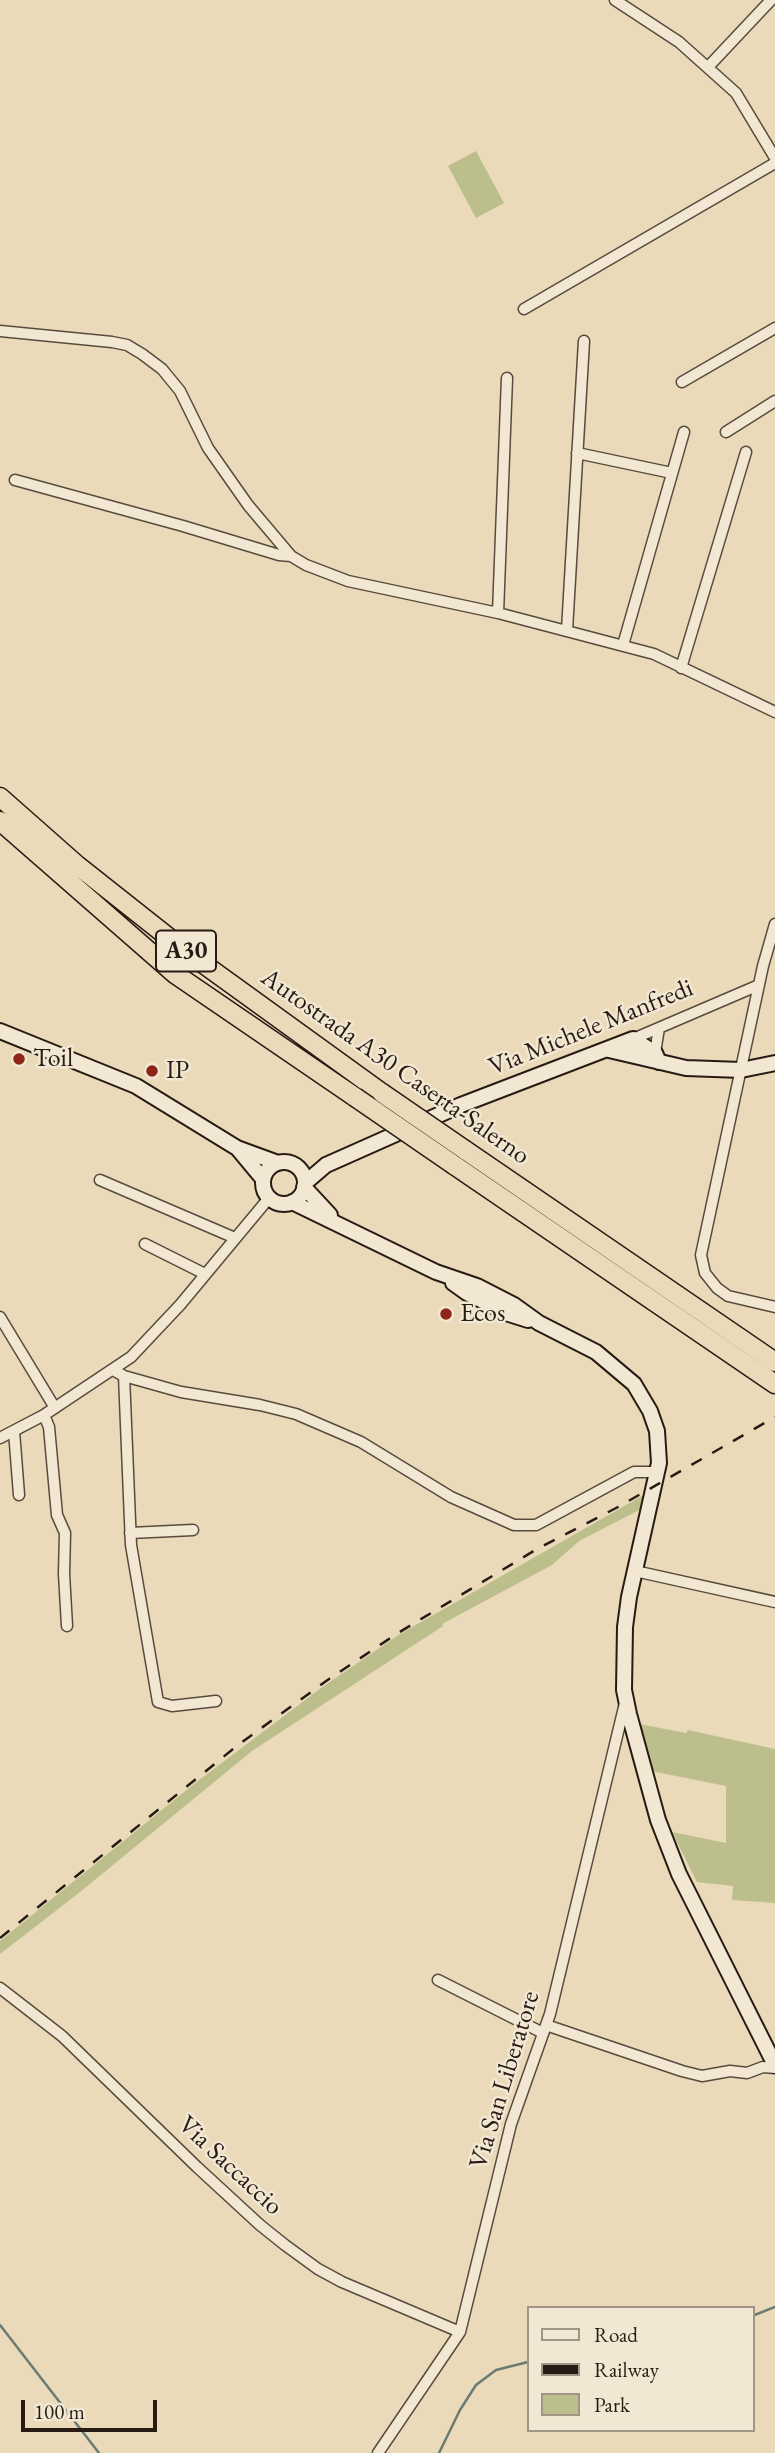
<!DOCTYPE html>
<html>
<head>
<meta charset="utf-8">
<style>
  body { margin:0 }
  #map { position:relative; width:775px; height:2453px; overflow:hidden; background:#eadab9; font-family:"EB Garamond",serif }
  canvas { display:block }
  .legend { position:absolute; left:527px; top:2306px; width:228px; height:126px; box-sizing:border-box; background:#f1e7d2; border:2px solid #a19586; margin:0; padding:9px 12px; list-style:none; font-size:21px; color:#281b14 }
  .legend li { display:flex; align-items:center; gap:14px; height:35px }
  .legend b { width:35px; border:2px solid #a19586 }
  .scale { position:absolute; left:21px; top:2400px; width:136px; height:32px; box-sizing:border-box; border:4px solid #281b14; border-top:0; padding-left:9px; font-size:21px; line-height:24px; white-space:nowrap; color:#281b14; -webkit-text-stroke:5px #f1e7d2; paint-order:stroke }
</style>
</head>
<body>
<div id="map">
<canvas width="775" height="2453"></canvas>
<ul class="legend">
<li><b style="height:9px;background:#f1e7d2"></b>Road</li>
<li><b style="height:9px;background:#281b14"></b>Railway</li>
<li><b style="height:19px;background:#bcbe8c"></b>Park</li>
</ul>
<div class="scale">100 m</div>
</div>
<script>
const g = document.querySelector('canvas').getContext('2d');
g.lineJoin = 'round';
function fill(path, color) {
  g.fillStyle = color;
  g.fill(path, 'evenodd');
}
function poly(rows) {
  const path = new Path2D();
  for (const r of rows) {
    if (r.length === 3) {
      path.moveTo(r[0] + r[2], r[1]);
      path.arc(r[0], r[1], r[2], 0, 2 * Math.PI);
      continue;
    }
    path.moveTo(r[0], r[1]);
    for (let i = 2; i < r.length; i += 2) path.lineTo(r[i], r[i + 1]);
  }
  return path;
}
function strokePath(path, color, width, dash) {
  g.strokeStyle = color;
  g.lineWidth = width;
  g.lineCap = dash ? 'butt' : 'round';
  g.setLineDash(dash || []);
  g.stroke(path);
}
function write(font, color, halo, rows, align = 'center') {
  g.font = font + ' "EB Garamond",serif';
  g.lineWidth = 5;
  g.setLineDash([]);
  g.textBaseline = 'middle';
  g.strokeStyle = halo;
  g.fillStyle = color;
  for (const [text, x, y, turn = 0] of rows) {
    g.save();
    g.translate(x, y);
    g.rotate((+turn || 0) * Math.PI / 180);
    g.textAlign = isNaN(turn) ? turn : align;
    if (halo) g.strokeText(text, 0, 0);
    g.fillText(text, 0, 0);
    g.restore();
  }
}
const green = poly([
  [476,151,504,203,476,218,448,166],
  [649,1492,645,1507,579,1541,552,1565,442,1624,443,1626,252,1751,80,1892,0,1954,0,1941,194,1784,321,1688,400,1634],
  [639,1724,686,1733,688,1730,775,1749,775,1903,732,1900,733,1886,697,1882,672,1832,726,1843,726,1786,651,1771]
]);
const stream = poly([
  [752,2316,775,2307],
  [0,2325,99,2453],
  [439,2453,460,2410,476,2385,496,2370,528,2362]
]);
const street = poly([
  [615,0,679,42,736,93,775,158],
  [708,67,771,0],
  [524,309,775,163],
  [0,331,112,342,127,345,142,354,162,369,180,391,208,448,248,505,291,556,306,565,348,581,498,613,654,654,775,712],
  [682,382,775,328],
  [726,432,775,401],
  [577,453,672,473],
  [15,480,183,526,279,555,291,556],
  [498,613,507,378],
  [567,630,584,341],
  [623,645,684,432],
  [681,668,746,452],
  [775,924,763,966,701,1255,705,1273,717,1288,728,1296,775,1307],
  [655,1053,659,1028],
  [639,1056,635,1048,633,1039,759,985],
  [100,1180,235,1238],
  [145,1244,205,1274],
  [0,1317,55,1408],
  [113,1370,124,1376,181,1392,260,1405,296,1414,361,1442,451,1497,514,1525,536,1525,634,1472,657,1472],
  [124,1376,131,1545,158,1702,172,1706,216,1701],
  [44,1415,49,1427,57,1515,65,1533,64,1574,67,1626],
  [14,1431,19,1495],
  [0,1438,44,1415,131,1357,180,1305,269,1198],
  [130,1533,193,1530],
  [635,1571,775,1602],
  [438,1980,543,2033],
  [0,1988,62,2036,197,2167,260,2225,285,2245,318,2269,342,2282,460,2332],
  [546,2025,682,2071,702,2076,730,2071,747,2073,763,2067,775,2068],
  [378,2453,460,2332,511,2124,550,2014,625,1703]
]);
const secondary = poly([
  [0,1031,136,1086,237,1148,278,1163],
  [609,1050,686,1068,741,1070,775,1063],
  [238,1149,263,1179],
  [284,1183,21],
  [305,1183,326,1165,461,1105,633,1039,655,1053,659,1062],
  [304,1187,330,1215],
  [292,1202,436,1272,477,1286,514,1305,539,1323,596,1352,634,1384,650,1411,657,1431,659,1463,629,1597,625,1627,624,1690,629,1714,658,1820,679,1874,775,2065],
  [453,1283,467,1293,509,1314,528,1320]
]);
const highway = poly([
  [0,797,77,865,187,952,382,1093],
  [0,821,175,974,355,1097],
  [465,1150,775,1362],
  [454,1165,775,1384]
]);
const rail = poly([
  [0,1938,238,1745,329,1679,398,1633,537,1549,618,1507,775,1417]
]);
const highwayBridge = poly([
  [382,1093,465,1150],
  [355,1097,454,1165]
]);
const markers = [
  [19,1059,7,"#8f2418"],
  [152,1071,7,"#8f2418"],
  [446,1314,7,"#8f2418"]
];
const shields = [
  [186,951,60]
];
const shieldNames = [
  ["A30",186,951]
];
const streetNames = [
  ["Via Michele Manfredi",591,1028,-22],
  ["Autostrada A30 Caserta-Salerno",395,1067,35],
  ["Via San Liberatore",505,2080,-73],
  ["Via Saccaccio",230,2166,43]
];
const poiNames = [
  ["Toil",33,1059],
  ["IP",166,1071],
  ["Ecos",460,1314]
];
fill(green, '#bcbe8c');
strokePath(stream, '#6b7b72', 2.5);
strokePath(street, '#584b3d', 13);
strokePath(secondary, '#281b14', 18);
strokePath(highway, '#281b14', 21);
strokePath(street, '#f1e7d2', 10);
strokePath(secondary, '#f1e7d2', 14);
strokePath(highway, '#eadab9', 18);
strokePath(rail, '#281b14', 2.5, [12, 12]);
strokePath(highwayBridge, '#281b14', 21, []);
strokePath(highwayBridge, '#eadab9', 18);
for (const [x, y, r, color] of markers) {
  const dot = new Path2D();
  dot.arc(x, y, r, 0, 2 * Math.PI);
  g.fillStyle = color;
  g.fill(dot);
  strokePath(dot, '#f1e7d2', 2.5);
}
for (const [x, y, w] of shields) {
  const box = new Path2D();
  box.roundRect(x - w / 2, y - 20.5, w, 41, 5);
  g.fillStyle = '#f1e7d2';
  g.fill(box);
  strokePath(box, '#281b14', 2);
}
write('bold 24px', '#281b14', null, shieldNames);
write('26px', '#281b14', '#f1e7d2', streetNames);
write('26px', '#281b14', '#f1e7d2', poiNames, 'left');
</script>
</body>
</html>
